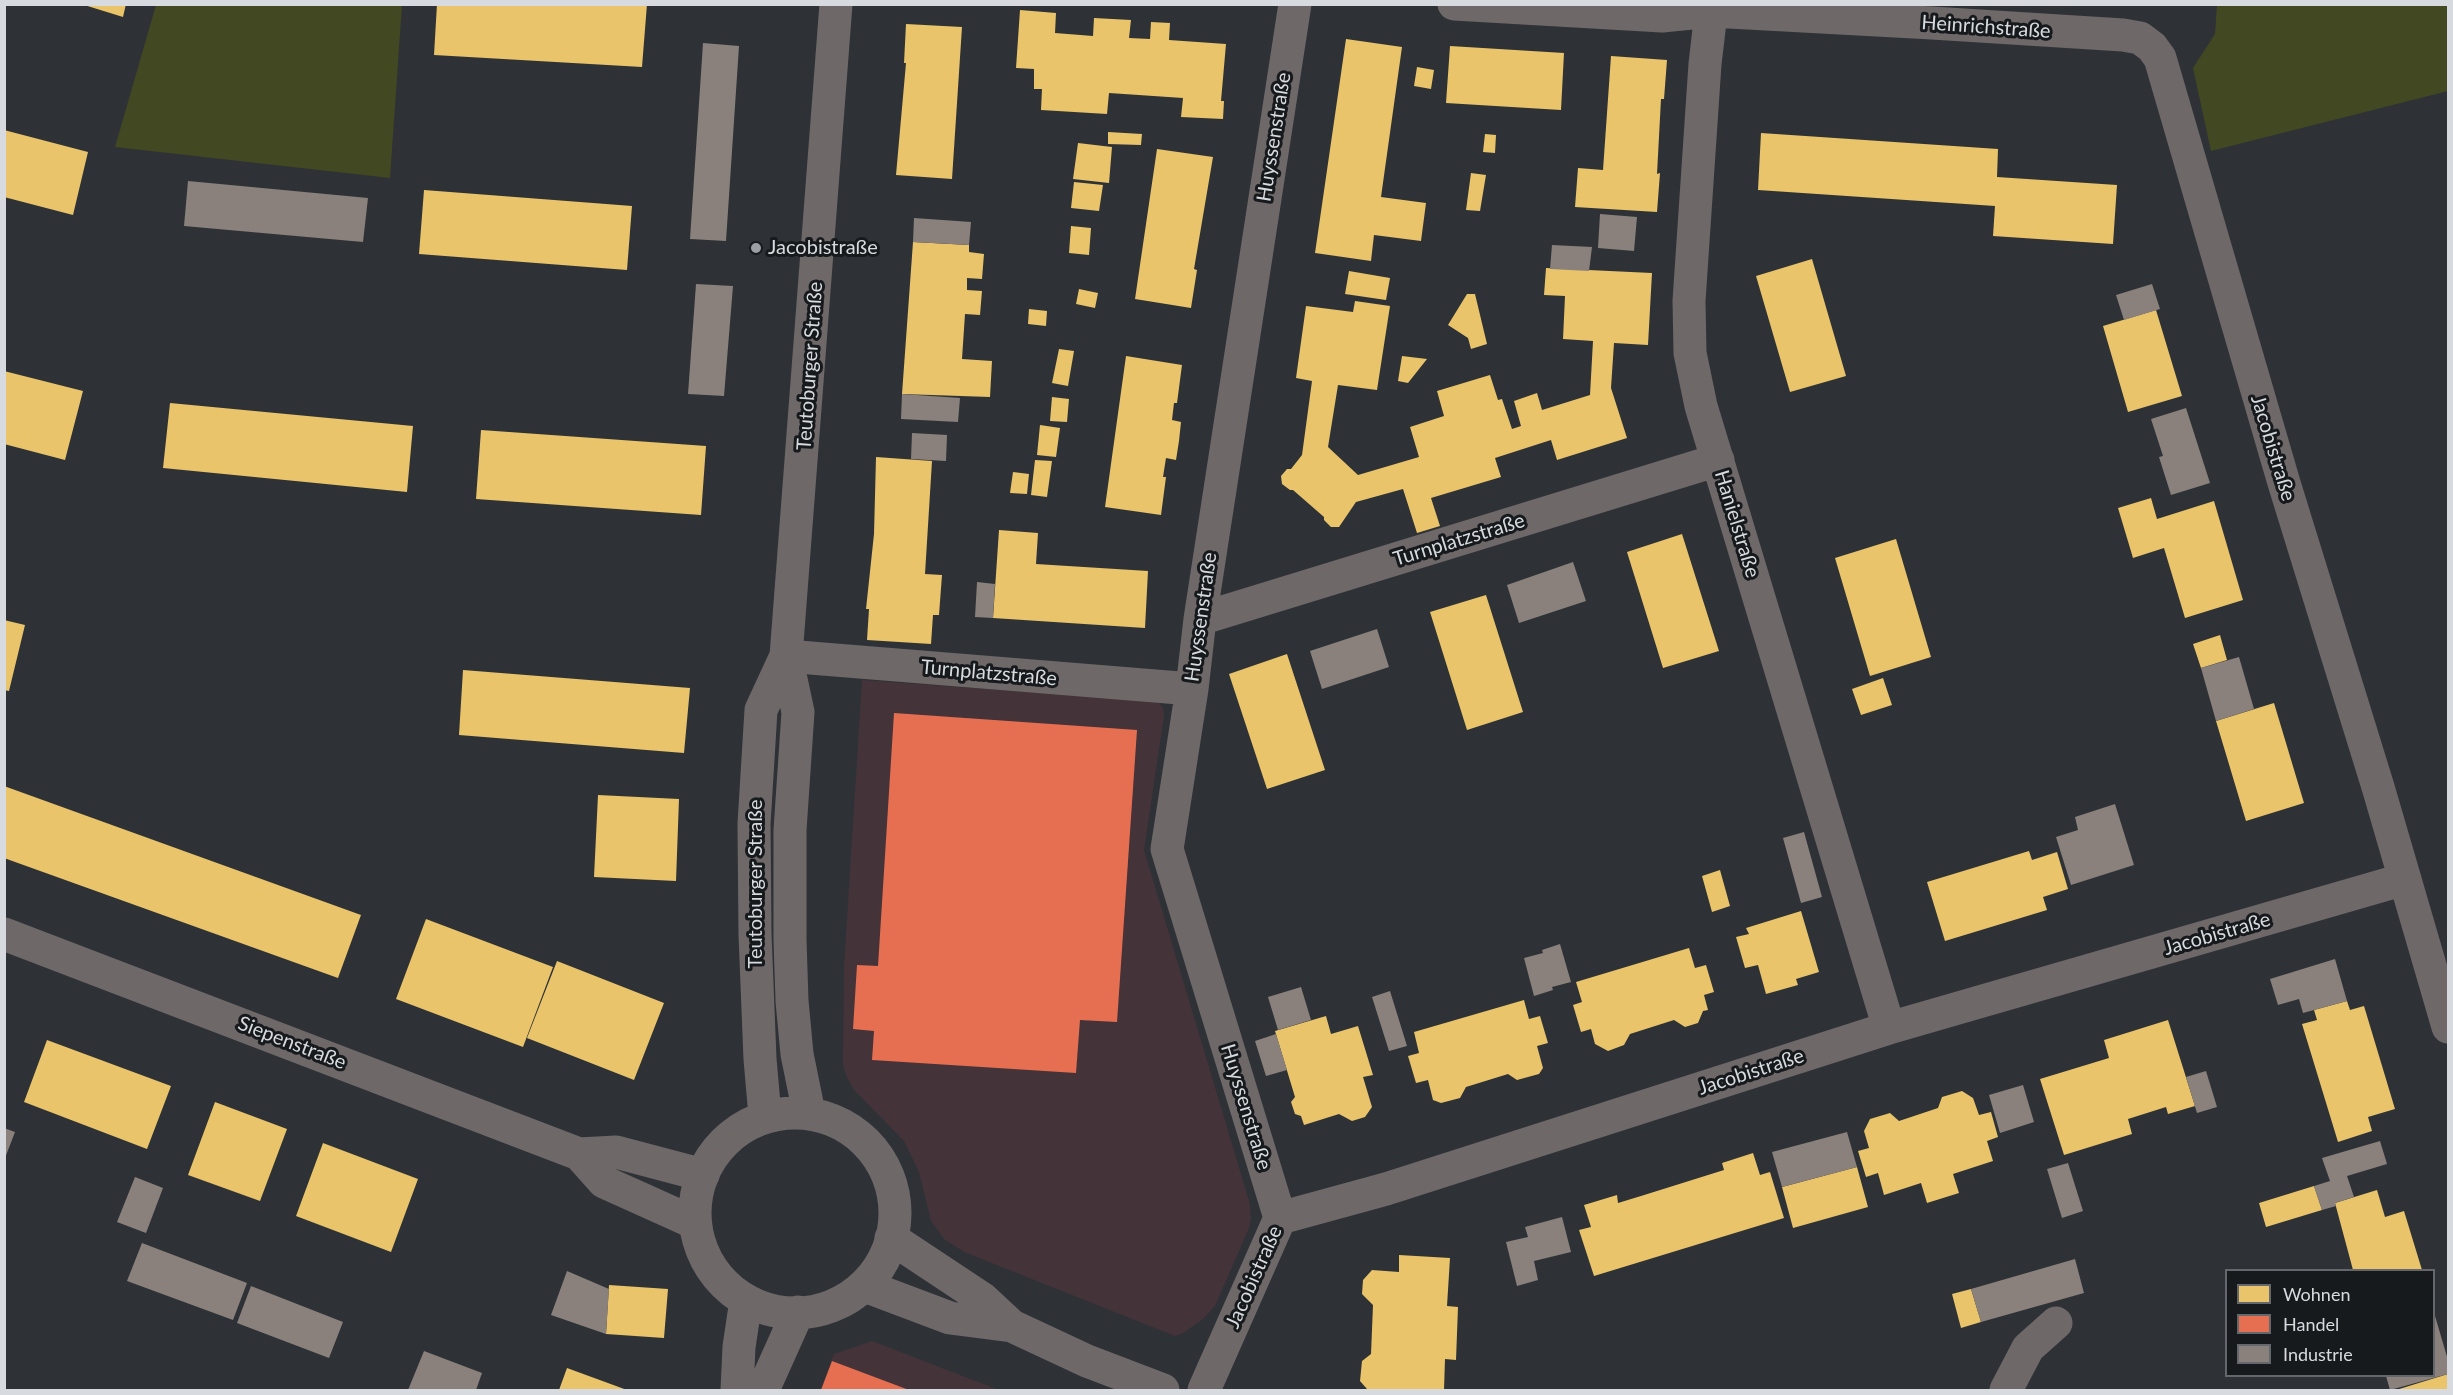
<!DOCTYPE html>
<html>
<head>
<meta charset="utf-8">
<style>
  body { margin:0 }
  #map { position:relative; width:2453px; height:1395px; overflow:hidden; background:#2e3236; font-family:Lato,sans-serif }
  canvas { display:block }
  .frame { position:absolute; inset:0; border:6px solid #d7dbdf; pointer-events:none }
  .legend { position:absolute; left:2225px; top:1269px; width:210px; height:108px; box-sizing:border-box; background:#171a1d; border:2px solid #64676b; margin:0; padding:8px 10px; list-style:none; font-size:18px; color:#d7dbdf }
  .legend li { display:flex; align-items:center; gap:12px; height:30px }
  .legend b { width:30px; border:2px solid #64676b }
</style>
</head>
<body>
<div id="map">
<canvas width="2453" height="1395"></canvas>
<div class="frame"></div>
<ul class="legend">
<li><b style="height:16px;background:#e9c46a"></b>Wohnen</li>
<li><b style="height:16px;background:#e76f51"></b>Handel</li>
<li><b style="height:16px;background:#8a817c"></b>Industrie</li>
</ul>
</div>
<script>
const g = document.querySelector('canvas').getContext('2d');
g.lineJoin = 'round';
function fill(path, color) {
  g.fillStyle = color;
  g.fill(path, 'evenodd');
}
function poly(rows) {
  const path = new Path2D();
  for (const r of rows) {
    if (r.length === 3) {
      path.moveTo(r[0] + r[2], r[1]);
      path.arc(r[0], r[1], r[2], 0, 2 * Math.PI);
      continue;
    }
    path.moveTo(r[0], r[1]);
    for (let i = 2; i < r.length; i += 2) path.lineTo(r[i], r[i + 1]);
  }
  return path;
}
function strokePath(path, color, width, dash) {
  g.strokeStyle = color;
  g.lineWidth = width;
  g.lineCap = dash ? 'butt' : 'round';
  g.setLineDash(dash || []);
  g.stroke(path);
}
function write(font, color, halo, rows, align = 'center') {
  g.font = font + ' Lato,sans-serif';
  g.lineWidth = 6;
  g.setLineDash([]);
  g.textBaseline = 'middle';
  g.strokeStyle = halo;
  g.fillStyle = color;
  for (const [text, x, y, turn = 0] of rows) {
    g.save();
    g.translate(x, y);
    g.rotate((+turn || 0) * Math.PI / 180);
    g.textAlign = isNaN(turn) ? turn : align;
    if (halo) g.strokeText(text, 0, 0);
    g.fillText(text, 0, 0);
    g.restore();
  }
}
const commercial = poly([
  [862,680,1151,701,1159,703,1163,708,1164,716,1144,850,1249,1201,1251,1218,1249,1228,1215,1306,1202,1320,1183,1333,1175,1336,964,1252,944,1239,931,1221,919,1172,904,1141,854,1090,847,1077,843,1065,844,967],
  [872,1341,999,1390,820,1390,834,1354]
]);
const green = poly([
  [156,5,402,5,390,178,115,147],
  [2217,5,2448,5,2448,91,2211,151,2193,68,2215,34]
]);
const homes = poly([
  [81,4,126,4,123,17],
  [437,4,647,4,642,67,434,55],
  [1020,10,1056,13,1055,33,1093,36,1094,18,1131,20,1129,38,1150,39,1151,22,1170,23,1169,40,1226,44,1221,101,1224,101,1223,119,1181,117,1183,98,1109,93,1107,114,1041,110,1042,89,1034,89,1034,69,1016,68],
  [906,24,962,27,952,179,896,175,906,63,904,63],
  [1346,39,1402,47,1381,197,1426,203,1421,241,1374,235,1371,261,1315,253],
  [1450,46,1564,53,1561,110,1446,103],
  [1611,56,1667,60,1664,99,1661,99,1657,174,1660,173,1657,212,1575,207,1578,168,1603,170],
  [1417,67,1434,70,1431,89,1414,86],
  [4,130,88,152,73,215,4,197],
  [1108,132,1142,134,1141,145,1108,144],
  [1761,133,1998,149,1997,177,2117,185,2113,244,1993,236,1995,206,1758,190],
  [1485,134,1496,135,1495,153,1483,152],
  [1078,143,1112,147,1109,183,1073,179],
  [1157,149,1213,157,1194,269,1197,270,1191,308,1135,299],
  [1471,173,1486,175,1480,211,1466,210],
  [1074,182,1103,185,1099,211,1071,208],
  [424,190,632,206,627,270,419,254],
  [1071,226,1091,228,1089,255,1069,253],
  [913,242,969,245,969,252,984,254,982,279,967,278,967,290,982,291,980,315,965,314,962,359,992,361,990,397,902,394],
  [1812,259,1846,376,1790,392,1756,276],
  [1546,268,1652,273,1648,345,1614,343,1611,388,1627,438,1557,460,1551,440,1495,458,1501,477,1431,498,1440,526,1417,533,1403,489,1356,502,1339,527,1331,527,1324,520,1324,517,1293,490,1290,490,1282,484,1281,476,1287,469,1291,469,1302,455,1312,381,1296,378,1306,306,1353,312,1355,301,1390,306,1377,390,1338,385,1328,447,1358,475,1419,457,1410,427,1444,416,1437,391,1490,375,1498,400,1502,399,1512,429,1521,426,1514,401,1537,393,1542,410,1590,395,1593,341,1563,339,1565,296,1544,295],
  [1349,271,1390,278,1386,300,1345,294],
  [1079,289,1098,293,1095,308,1076,304],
  [1467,294,1475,294,1487,344,1471,349,1468,338,1448,325],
  [1029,309,1047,311,1046,326,1028,324],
  [2156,310,2182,396,2128,412,2103,326],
  [1059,349,1074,351,1068,386,1052,383],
  [1126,356,1182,365,1177,403,1174,403,1172,420,1181,422,1179,441,1176,460,1166,458,1163,477,1166,477,1161,515,1105,507],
  [1402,356,1427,359,1408,383,1398,381],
  [4,371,83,391,65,460,4,444],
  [1052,397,1069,399,1067,422,1050,421],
  [170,403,413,426,407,492,163,468],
  [1040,425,1060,428,1056,457,1037,455],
  [481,430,706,446,701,515,476,499],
  [876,457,932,461,925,574,942,575,939,615,933,615,931,644,867,640,869,609,866,609,874,534],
  [1035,460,1052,461,1047,497,1031,495],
  [1013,472,1029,474,1027,494,1010,493],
  [2151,498,2157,519,2214,501,2243,600,2185,618,2164,548,2133,558,2118,508],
  [999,530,1038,533,1036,564,1148,571,1145,628,993,618],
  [1682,534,1719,651,1663,668,1627,552],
  [1896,539,1931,657,1870,676,1835,558],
  [1486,595,1523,712,1467,730,1430,612],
  [4,620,25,625,9,691,4,690],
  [2220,635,2227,660,2201,668,2193,644],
  [1287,654,1325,770,1267,789,1229,674],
  [463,670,690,688,684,753,459,735],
  [1883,678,1892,705,1861,715,1852,689],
  [2274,703,2304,803,2246,821,2216,721],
  [4,786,361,915,338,978,4,858],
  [598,795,679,799,676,881,594,877],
  [2029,851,2032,860,2057,852,2068,889,2043,897,2047,910,1945,941,1927,882],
  [1720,870,1730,906,1712,912,1702,876],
  [1801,911,1819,972,1796,979,1798,985,1766,994,1758,965,1745,968,1736,937,1749,934,1746,928],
  [426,919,553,967,523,1047,396,999],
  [1689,948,1695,968,1706,965,1714,992,1704,995,1708,1010,1703,1011,1698,1023,1685,1027,1674,1020,1630,1034,1624,1045,1608,1051,1595,1044,1591,1029,1581,1032,1573,1005,1582,1002,1576,982],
  [557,961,664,1003,634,1080,527,1038],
  [1524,1000,1529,1019,1540,1016,1548,1043,1537,1046,1543,1068,1539,1074,1517,1080,1508,1074,1466,1087,1460,1098,1441,1103,1433,1100,1428,1080,1416,1083,1408,1056,1419,1053,1414,1032],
  [2347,1001,2350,1010,2364,1006,2395,1109,2368,1117,2372,1131,2338,1142,2302,1024,2317,1020,2314,1010],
  [1326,1016,1331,1034,1358,1026,1373,1075,1363,1077,1372,1107,1365,1117,1352,1121,1339,1114,1304,1125,1301,1116,1295,1114,1291,1102,1295,1097,1275,1031],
  [2168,1020,2195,1106,2168,1114,2166,1107,2128,1119,2132,1134,2064,1155,2040,1079,2109,1058,2104,1040],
  [47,1040,171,1086,147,1149,24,1102],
  [1962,1091,1973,1098,1979,1115,1991,1112,1998,1137,1987,1141,1993,1161,1953,1174,1959,1193,1927,1203,1921,1183,1884,1195,1878,1173,1866,1177,1858,1151,1869,1148,1864,1131,1870,1119,1890,1113,1899,1121,1938,1108,1942,1097],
  [215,1102,287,1129,260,1201,188,1175],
  [323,1143,418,1179,391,1252,296,1216],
  [1753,1153,1760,1175,1770,1172,1784,1218,1594,1276,1579,1230,1591,1227,1584,1205,1617,1195,1618,1203,1641,1196,1724,1170,1722,1163],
  [1857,1167,1868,1207,1793,1228,1782,1187],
  [2314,1186,2322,1210,2266,1227,2259,1203],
  [2377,1190,2385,1217,2404,1211,2422,1270,2353,1270,2335,1203],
  [1399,1255,1450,1258,1447,1306,1458,1307,1456,1360,1445,1359,1444,1390,1367,1389,1360,1381,1362,1361,1371,1354,1373,1305,1362,1294,1363,1280,1372,1270,1399,1272],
  [609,1285,668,1289,664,1338,606,1334],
  [1971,1289,1981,1322,1961,1328,1952,1294],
  [567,1368,627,1390,559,1390],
  [2448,1374,2448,1390,2396,1390]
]);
const shops = poly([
  [894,713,1137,730,1117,1022,1080,1020,1076,1073,872,1060,874,1031,853,1029,857,965,878,966],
  [832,1361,909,1390,821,1390]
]);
const industry = poly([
  [703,43,739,46,726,241,690,239],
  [188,181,368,198,363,242,184,226],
  [1600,214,1637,217,1634,251,1598,248],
  [914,218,971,222,969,245,913,242],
  [1552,245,1592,247,1589,271,1550,269],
  [696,284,733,286,724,396,688,394],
  [2152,284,2160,309,2124,320,2116,295],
  [902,394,960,398,958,422,901,419],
  [2186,408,2210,483,2171,495,2159,457,2163,456,2151,419],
  [912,433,947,435,946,461,911,459],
  [1573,562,1586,601,1519,623,1507,585],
  [977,582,995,584,993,618,975,617],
  [1377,629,1389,667,1322,689,1310,651],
  [2239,657,2254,709,2216,721,2201,668],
  [2115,804,2134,865,2071,885,2056,837,2078,830,2075,817],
  [1804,832,1822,897,1801,903,1783,838],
  [1560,944,1571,982,1552,987,1553,990,1534,996,1524,958,1543,953,1542,950],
  [2335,959,2347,1001,2303,1013,2299,999,2278,1005,2270,979],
  [1301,987,1311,1020,1278,1030,1268,997],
  [1390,991,1407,1046,1389,1051,1372,997],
  [1276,1034,1287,1070,1266,1076,1255,1041],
  [2206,1071,2217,1107,2197,1113,2186,1077],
  [2023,1085,2034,1122,2000,1133,1989,1095],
  [4,1128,15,1132,5,1158,4,1158],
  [1847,1132,1857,1167,1782,1187,1772,1152],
  [2380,1141,2387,1164,2347,1176,2354,1197,2335,1203,2336,1206,2322,1210,2314,1186,2330,1181,2322,1158],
  [2068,1163,2083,1211,2062,1218,2047,1169],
  [135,1177,163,1188,146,1233,117,1222],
  [1562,1217,1571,1252,1534,1261,1538,1280,1517,1286,1506,1242,1528,1237,1525,1227],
  [142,1243,247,1283,233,1320,127,1281],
  [2075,1259,2084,1293,1981,1322,1971,1289],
  [567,1271,609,1289,606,1334,551,1315],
  [251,1286,343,1322,329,1358,237,1323],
  [2435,1316,2448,1360,2448,1374,2390,1390,2386,1376,2434,1376,2434,1317],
  [424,1351,482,1373,476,1390,408,1390]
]);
const minor = poly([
  [1454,4,1662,16,1711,11,1932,23,2123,35,2140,38,2152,47,2160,58,2284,483,2378,787,2448,1027],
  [1712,4,1705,64,1689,301,1690,353,1701,406,1889,1028],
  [1200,619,1718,460],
  [786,656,1192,689],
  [4,934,579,1154,616,1152,703,1175],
  [579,1154,604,1182,695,1223],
  [1280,1218,1167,849,1192,689,1200,619,1295,4],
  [1280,1218,1386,1189,1889,1028,2405,879],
  [891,1238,983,1299,1012,1326,1087,1361,1163,1390],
  [865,1286,950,1318,1012,1326],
  [1204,1390,1280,1218],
  [2006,1390,2028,1348,2056,1323]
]);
const major = poly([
  [809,1113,797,1054,792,1001,790,940,790,830,798,712,786,656,836,4],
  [795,1213,100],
  [765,1116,760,1059,755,934,754,824,761,710,786,656],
  [737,1390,739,1347,746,1300],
  [763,1390,798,1312]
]);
const markers = [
  [756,248,6,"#9ca0a4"]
];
const streetNames = [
  ["Heinrichstraße",1986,27,4],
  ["Huyssenstraße",1274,137,-81],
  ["Teutoburger Straße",810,366,-86],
  ["Jacobistraße",2273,448,73],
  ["Hanielstraße",1737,524,73],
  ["Turnplatzstraße",1459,540,-17],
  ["Huyssenstraße",1201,617,-82],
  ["Turnplatzstraße",989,673,5],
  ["Teutoburger Straße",756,884,-90],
  ["Jacobistraße",2217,934,-16],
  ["Siepenstraße",292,1043,21],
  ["Jacobistraße",1751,1072,-18],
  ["Huyssenstraße",1246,1107,73],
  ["Jacobistraße",1254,1277,-66]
];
const poiNames = [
  ["Jacobistraße",768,248]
];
fill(commercial, '#443339');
fill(green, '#424821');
fill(homes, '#e9c46a');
fill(shops, '#e76f51');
fill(industry, '#8a817c');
strokePath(minor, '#6f6868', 33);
strokePath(major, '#6f6869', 33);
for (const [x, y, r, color] of markers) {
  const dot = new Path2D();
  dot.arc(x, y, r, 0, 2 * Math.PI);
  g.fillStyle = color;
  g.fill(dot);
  strokePath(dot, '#171a1d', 2);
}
write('20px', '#d7dbdf', '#171a1d', streetNames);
write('20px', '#d7dbdf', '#171a1d', poiNames, 'left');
</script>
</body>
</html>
